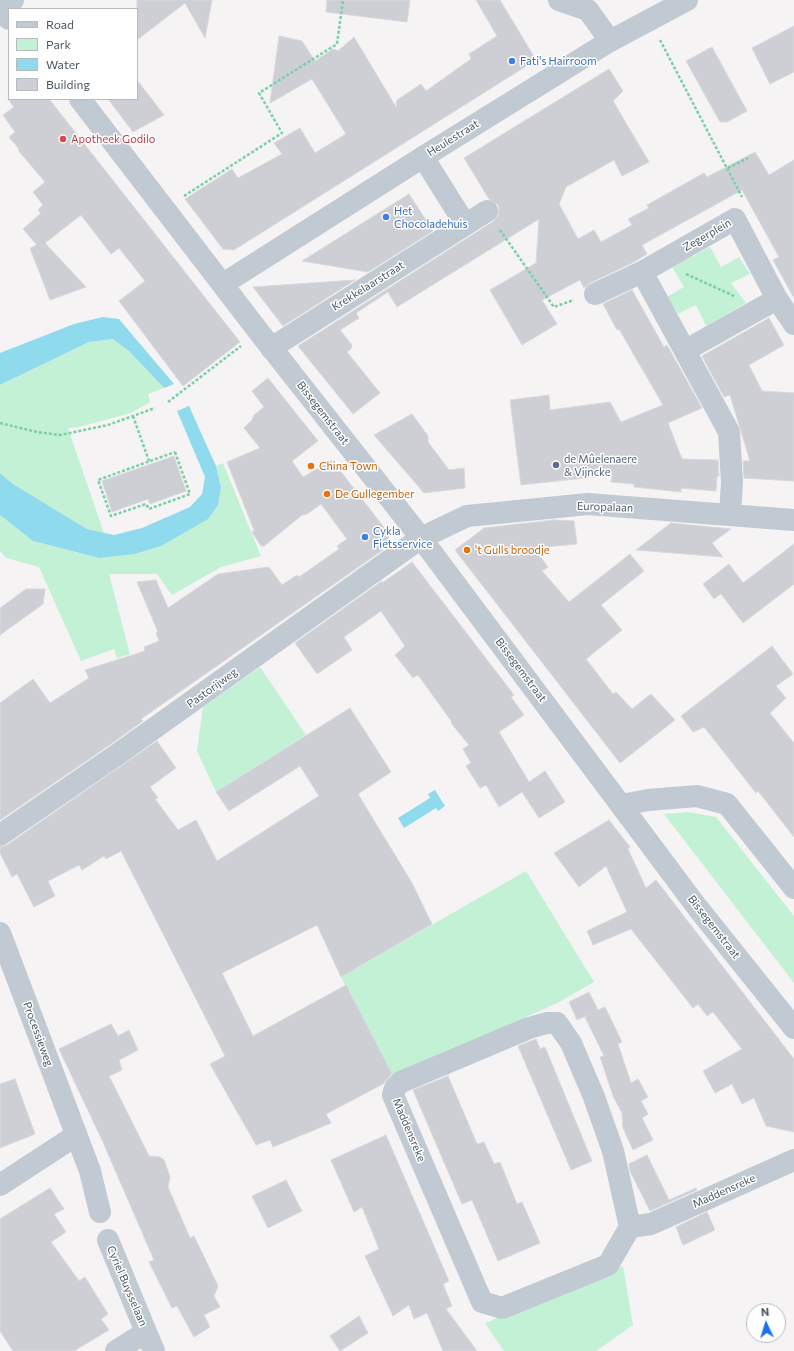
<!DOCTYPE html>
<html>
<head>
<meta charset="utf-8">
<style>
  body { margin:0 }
  #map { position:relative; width:794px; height:1351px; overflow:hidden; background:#f5f3f3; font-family:Commissioner,sans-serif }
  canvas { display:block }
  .legend { position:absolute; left:8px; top:8px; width:130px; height:92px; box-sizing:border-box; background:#fff; border:1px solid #b7bbc0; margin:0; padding:5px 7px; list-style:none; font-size:12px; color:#4a5661 }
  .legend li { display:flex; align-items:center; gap:8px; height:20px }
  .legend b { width:20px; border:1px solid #b7bbc0 }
  .north { position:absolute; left:746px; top:1303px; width:40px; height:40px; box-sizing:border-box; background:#fff; border:1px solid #b7bbc0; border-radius:50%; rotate:356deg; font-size:11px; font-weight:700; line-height:16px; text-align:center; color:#4a5661 }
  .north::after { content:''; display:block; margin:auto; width:14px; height:18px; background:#1a73e8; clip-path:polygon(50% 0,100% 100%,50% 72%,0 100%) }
</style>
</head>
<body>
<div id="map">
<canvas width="794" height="1351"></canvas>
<ul class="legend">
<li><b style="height:5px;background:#c1cad2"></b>Road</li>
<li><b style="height:11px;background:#c3f1d5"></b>Park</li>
<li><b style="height:11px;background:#90daee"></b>Water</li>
<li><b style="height:11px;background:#cdcfd5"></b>Building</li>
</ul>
<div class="north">N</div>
</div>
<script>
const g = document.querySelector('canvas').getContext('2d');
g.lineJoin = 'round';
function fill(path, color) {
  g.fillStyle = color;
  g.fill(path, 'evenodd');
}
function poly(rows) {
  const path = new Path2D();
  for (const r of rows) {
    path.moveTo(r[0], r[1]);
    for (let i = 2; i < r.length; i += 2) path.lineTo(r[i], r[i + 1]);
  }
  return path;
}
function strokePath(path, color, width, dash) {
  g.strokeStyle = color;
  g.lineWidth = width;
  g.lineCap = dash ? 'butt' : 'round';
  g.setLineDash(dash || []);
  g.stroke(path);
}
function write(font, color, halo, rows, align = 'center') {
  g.font = font + ' Commissioner,sans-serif';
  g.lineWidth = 3;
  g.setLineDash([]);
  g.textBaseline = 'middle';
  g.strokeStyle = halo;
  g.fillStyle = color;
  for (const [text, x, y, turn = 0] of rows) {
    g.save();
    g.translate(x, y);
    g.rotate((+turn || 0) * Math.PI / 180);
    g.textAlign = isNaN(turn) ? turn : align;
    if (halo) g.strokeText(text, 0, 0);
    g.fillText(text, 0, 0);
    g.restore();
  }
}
const green = poly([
  [710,247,721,267,739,257,750,274,731,283,746,303,706,326,696,305,678,314,667,297,684,287,672,267],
  [114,339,129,351,164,388,148,394,150,402,131,413,79,427,68,428,104,533,87,529,13,484,0,473,0,385,89,342],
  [223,463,261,556,221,567,172,595,157,574,109,574,130,654,117,658,114,649,81,661,39,567,6,558,0,551,0,515,33,541,99,558,218,505,221,488,216,466],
  [260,667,306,735,216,792,197,751,203,707],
  [688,812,716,817,794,916,794,983,664,814],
  [526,871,594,982,559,1002,394,1078,341,977],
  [623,1266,633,1325,596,1351,504,1351,485,1323]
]);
const water = poly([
  [103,317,119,319,174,384,164,388,129,351,113,339,89,342,0,385,0,353,74,324],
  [189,406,216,466,221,488,218,505,208,519,161,546,134,554,99,558,33,541,0,515,0,473,13,484,87,529,114,535,142,528,190,507,202,494,205,477,177,411],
  [435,790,445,806,438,811,436,808,404,828,398,818,430,798,428,794]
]);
const building = poly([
  [137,0,212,0,205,38,185,3,137,40,137,0],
  [327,0,410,0,407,22,326,12,327,0],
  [476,0,500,0,536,60,234,250,223,249,185,199,232,169,238,178,282,154,274,143,300,128,315,153,346,134,312,79,270,103,279,36,302,41,315,61,333,49,338,51,354,37,396,107,397,100,421,84,426,91,471,59,469,54,497,36,476,0],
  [794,26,794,72,770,84,752,48,794,26],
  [712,47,747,111,727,122,720,122,686,61,712,47],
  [609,69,623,91,613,101,649,162,622,176,614,160,566,187,559,204,578,239,594,230,601,242,632,225,628,219,649,208,647,205,704,173,707,177,755,152,769,175,794,160,794,298,773,260,779,257,742,190,642,245,647,254,632,263,590,283,584,288,580,280,542,300,557,324,522,345,490,290,536,263,539,219,397,307,388,292,356,313,359,318,340,330,352,345,351,349,347,352,380,393,353,414,298,346,494,221,498,216,499,210,498,205,489,199,464,158,609,69],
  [137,80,164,115,133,132,108,99,137,99,137,80],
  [8,99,49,99,240,342,183,386,119,301,145,281,119,248,111,254,81,215,45,243,86,287,50,300,30,248,37,245,23,229,41,213,38,210,43,205,33,192,45,182,18,150,19,149,9,137,15,132,3,115,14,107,8,99],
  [409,194,433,231,368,272,302,261,409,194],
  [355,280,283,326,253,287,355,280],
  [632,290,664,347,667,345,702,408,668,423,682,459,718,460,719,476,717,476,716,491,681,488,681,492,634,487,634,484,611,482,612,475,521,485,510,400,549,395,550,410,610,402,621,422,663,405,619,329,617,330,603,304,632,290],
  [769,318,784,345,749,365,762,391,794,393,794,481,744,478,743,461,750,461,730,395,724,397,702,356,769,318],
  [268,378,318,441,292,461,303,477,332,460,389,534,387,547,141,719,143,721,111,744,0,820,0,703,33,679,50,703,89,678,85,670,145,651,144,647,159,641,156,633,158,632,137,582,156,580,168,608,218,574,269,567,282,585,297,575,299,577,339,549,337,546,347,539,321,504,307,514,302,515,264,546,261,546,252,532,254,530,227,462,260,448,244,428,252,420,254,415,264,407,252,391,268,378],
  [412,414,428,436,428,442,449,470,464,468,465,488,424,493,374,435,412,414],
  [174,456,186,491,150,504,148,499,112,512,102,481,174,456],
  [554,520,574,521,577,544,534,548,548,567,542,571,569,602,630,554,644,571,601,605,622,630,586,659,613,694,616,692,632,709,651,694,675,720,620,763,455,550,484,528,554,520],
  [671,523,731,529,712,543,723,557,636,550,671,523],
  [794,544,794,584,743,623,721,594,714,599,703,584,729,564,743,583,794,544],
  [412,562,514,695,511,697,524,715,499,732,529,782,545,771,565,802,539,818,522,792,499,807,486,785,480,788,466,766,471,763,463,749,469,745,451,723,452,722,418,675,413,678,395,655,405,646,381,611,344,637,352,650,317,674,295,643,382,581,382,583,412,562],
  [26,589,45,589,43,604,0,635,0,608,26,589],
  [772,646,793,674,776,686,786,698,770,713,794,743,794,837,758,791,756,793,704,727,693,732,681,716,772,646],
  [350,708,391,772,358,794,412,883,432,924,341,977,317,925,222,973,253,1036,346,985,392,1074,383,1084,326,1114,331,1123,273,1147,270,1140,256,1145,210,1064,225,1056,121,851,106,859,104,856,82,870,79,865,48,881,55,896,34,907,17,874,12,877,0,853,0,847,7,845,157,741,176,768,150,787,158,798,155,799,178,830,196,820,217,861,319,796,300,766,229,811,216,792,350,708],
  [609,820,630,847,628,849,646,888,656,880,794,1059,794,1132,766,1126,754,1098,742,1104,732,1084,715,1093,703,1071,742,1049,713,1012,707,1016,698,1004,693,1008,631,929,593,945,587,931,627,912,606,866,579,887,554,853,609,820],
  [589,992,598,1010,605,1007,622,1042,618,1044,631,1083,638,1079,648,1097,641,1101,648,1114,642,1118,653,1140,633,1150,623,1128,622,1113,613,1096,600,1057,604,1056,585,1017,588,1015,577,1020,569,1002,589,992],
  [111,1024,118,1036,129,1030,138,1050,119,1060,122,1070,109,1076,149,1156,160,1157,164,1160,170,1177,168,1187,190,1238,194,1236,218,1286,214,1296,220,1307,204,1315,210,1327,194,1337,177,1306,172,1308,149,1262,154,1260,102,1140,59,1049,111,1024],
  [536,1039,540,1049,545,1047,592,1161,571,1170,518,1046,536,1039],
  [448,1076,477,1144,484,1142,494,1164,500,1162,517,1204,522,1202,540,1243,498,1261,472,1200,462,1204,413,1090,448,1076],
  [15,1079,35,1134,0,1148,0,1084,15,1079],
  [386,1135,449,1281,443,1284,452,1306,446,1309,477,1351,443,1351,427,1313,414,1319,409,1305,393,1316,365,1256,379,1249,362,1207,354,1212,331,1160,386,1135],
  [647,1155,669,1200,696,1188,697,1190,650,1211,630,1171,629,1164,647,1155],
  [286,1180,302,1211,268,1228,252,1196,286,1180],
  [50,1188,64,1209,54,1214,66,1232,51,1242,79,1281,85,1277,108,1314,101,1319,109,1330,74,1351,13,1351,0,1331,0,1219,50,1188],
  [707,1212,715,1230,683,1245,676,1227,707,1212],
  [359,1316,368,1333,340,1351,330,1336,359,1316]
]);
const path = poly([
  [660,40,742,197],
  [728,168,748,158],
  [184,196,282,133,259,93,337,44,343,0],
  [500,230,554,307,574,300],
  [686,274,734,296],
  [168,402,241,346],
  [133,416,149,461],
  [0,423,37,432,60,435,108,425,155,408],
  [175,452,190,494,149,509,146,504,111,516,98,480,175,452]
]);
const minor = poly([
  [559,0,588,10,610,41],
  [0,8,13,0],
  [423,157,465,224],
  [642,272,729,432,732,482,730,515],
  [595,294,642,272,735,219,777,299,794,324],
  [271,348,487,211],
  [686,350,777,299],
  [0,835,118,754,421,538,467,516,588,504,794,520],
  [0,933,90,1171,100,1212],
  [547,1023,557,1023,571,1043,594,1097,613,1151,630,1227,608,1265,502,1308,482,1302,393,1095,395,1088,401,1082,529,1028,547,1023],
  [0,1185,75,1136],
  [630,1227,651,1224,794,1160],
  [108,1240,146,1332,116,1351],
  [146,1332,154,1351]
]);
const tertiary = poly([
  [0,11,9,19],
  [80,99,259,332,421,538,697,907,794,1028],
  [223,284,423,157,610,41,687,0],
  [622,805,648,800,697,796,727,804,794,888]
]);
const markers = [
  [512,61,4,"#3f7fe0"],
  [63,139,4,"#e0444e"],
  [386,217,4,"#3f7fe0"],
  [556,465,4,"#5c6f8a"],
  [311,466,4,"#e8710a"],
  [327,494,4,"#e8710a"],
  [365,537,4,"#3f7fe0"],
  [467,550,4,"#e8710a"]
];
const shopNames = [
  ["Fati's Hairroom",520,61],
  ["Het",394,211],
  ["Chocoladehuis",394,224],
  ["Cykla",373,531],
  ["Fietsservice",373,544]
];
const streetNames = [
  ["Heulestraat",453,138,-32],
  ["Zegerplein",707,235,-30],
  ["Krekkelaarstraat",368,286,-32],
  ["Bissegemstraat",323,413,52],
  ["Europalaan",605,507,2],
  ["Bissegemstraat",521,670,53],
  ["Pastorijweg",212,688,-36],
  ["Bissegemstraat",714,927,52],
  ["Processieweg",38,1034,70],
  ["Maddensreke",409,1130,67],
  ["Maddensreke",724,1191,-24],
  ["Cyriel Buysselaan",127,1286,67]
];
const healthNames = [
  ["Apotheek Godilo",71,139]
];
const serviceNames = [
  ["de Mûelenaere",564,459],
  ["& Vijncke",564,472]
];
const foodNames = [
  ["China Town",319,466],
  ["De Gullegember",335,494],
  ["'t Gulls broodje",475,550]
];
fill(green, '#c3f1d5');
fill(water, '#90daee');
fill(building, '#cdcfd5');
strokePath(building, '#d7d9de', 1);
strokePath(path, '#7ad0a6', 2.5, [3, 2]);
strokePath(minor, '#c1cad2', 22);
strokePath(tertiary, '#c1cad2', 22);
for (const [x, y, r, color] of markers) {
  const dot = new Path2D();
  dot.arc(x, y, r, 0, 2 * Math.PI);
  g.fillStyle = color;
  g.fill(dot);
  strokePath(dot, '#fff', 1.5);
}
write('11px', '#366cbe', '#fff', shopNames, 'left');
write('11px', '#4a5661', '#fff', streetNames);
write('11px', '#be3a42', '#fff', healthNames, 'left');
write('11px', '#4e5e75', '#fff', serviceNames, 'left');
write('11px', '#c56008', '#fff', foodNames, 'left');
</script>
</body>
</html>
